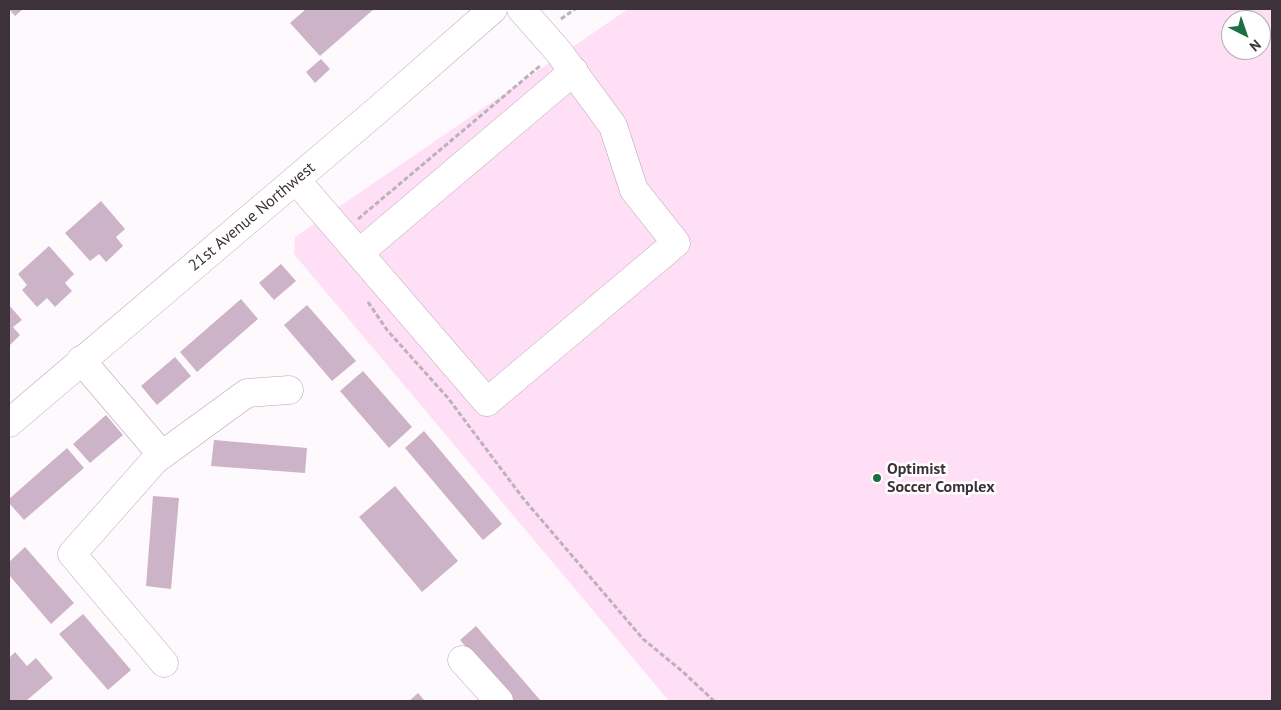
<!DOCTYPE html>
<html>
<head>
<meta charset="utf-8">
<style>
  body { margin:0 }
  #map { position:relative; width:1281px; height:710px; overflow:hidden; background:#fef9fd; font-family:"PT Sans",sans-serif }
  canvas { display:block }
  .frame { position:absolute; inset:0; border:10px solid #3d323a; pointer-events:none }
  .north { position:absolute; left:1221px; top:10px; width:50px; height:50px; box-sizing:border-box; background:#fff; border:1px solid #b1adb0; border-radius:50%; rotate:139deg; font-size:14px; font-weight:700; line-height:20px; text-align:center; color:#3d323a }
  .north::after { content:''; display:block; margin:auto; width:18px; height:22px; background:#1b6f40; clip-path:polygon(50% 0,100% 100%,50% 72%,0 100%) }
</style>
</head>
<body>
<div id="map">
<canvas width="1281" height="710"></canvas>
<div class="frame"></div>
<div class="north">N</div>
</div>
<script>
const g = document.querySelector('canvas').getContext('2d');
g.lineJoin = 'round';
function fill(path, color) {
  g.fillStyle = color;
  g.fill(path, 'evenodd');
}
function poly(rows) {
  const path = new Path2D();
  for (const r of rows) {
    path.moveTo(r[0], r[1]);
    for (let i = 2; i < r.length; i += 2) path.lineTo(r[i], r[i + 1]);
  }
  return path;
}
function strokePath(path, color, width, dash) {
  g.strokeStyle = color;
  g.lineWidth = width;
  g.lineCap = dash ? 'butt' : 'round';
  g.setLineDash(dash || []);
  g.stroke(path);
}
function write(font, color, halo, rows, align = 'center') {
  g.font = font + ' "PT Sans",sans-serif';
  g.lineWidth = 5;
  g.setLineDash([]);
  g.textBaseline = 'middle';
  g.strokeStyle = halo;
  g.fillStyle = color;
  for (const [text, x, y, turn = 0] of rows) {
    g.save();
    g.translate(x, y);
    g.rotate((+turn || 0) * Math.PI / 180);
    g.textAlign = isNaN(turn) ? turn : align;
    if (halo) g.strokeText(text, 0, 0);
    g.fillText(text, 0, 0);
    g.restore();
  }
}
const green = poly([
  [628,9,1271,9,1272,11,1272,701,669,701,294,254,295,237],
  [1231,20,1261,20,1261,50,1231,50]
]);
const building = poly([
  [9,9,23,9,15,16],
  [306,9,374,9,320,56,290,23],
  [321,59,330,69,315,83,306,72],
  [101,201,125,229,116,237,123,246,106,262,99,254,90,261,65,233],
  [49,246,74,274,65,283,72,291,55,307,47,298,37,307,22,290,27,285,18,274],
  [281,264,296,281,274,300,259,283],
  [241,299,258,319,197,372,180,352],
  [9,305,22,320,13,327,20,335,9,346],
  [307,305,356,361,332,381,284,325],
  [175,357,191,376,157,405,141,386],
  [363,371,412,427,389,448,340,391],
  [106,415,123,435,90,463,73,444],
  [424,431,502,524,483,540,405,448],
  [214,440,307,448,305,473,211,466],
  [67,448,84,468,24,520,9,503,9,499],
  [395,486,458,561,422,592,359,517],
  [153,496,179,498,171,589,146,586],
  [25,547,74,603,51,624,9,575,9,562],
  [83,614,131,670,108,690,59,634],
  [476,626,541,701,512,701,460,640],
  [15,652,27,666,36,658,53,678,26,701,9,701,9,658],
  [418,693,425,701,409,701]
]);
const path = poly([
  [1247,9,1257,20],
  [561,19,575,9],
  [1261,24,1272,36],
  [358,219,541,65],
  [368,302,387,330,448,398,522,497,643,639,682,671,714,701]
]);
const minor = poly([
  [296,180,487,402,676,243,634,190,613,126,558,51,521,9],
  [359,253,574,71],
  [81,360,162,455],
  [9,423,380,108,493,9],
  [462,660,499,701],
  [164,663,72,554,155,460,247,393,289,390]
]);
const markers = [
  [877,478,5,"#1b6f40"]
];
const streetNames = [
  ["21st Avenue Northwest",252,217,-40]
];
const poiNames = [
  ["Optimist",887,469],
  ["Soccer Complex",887,487]
];
fill(green, '#fedff6');
fill(building, '#cdb3c7');
strokePath(minor, '#bba2b5', 29);
strokePath(path, '#bab3b9', 3, [5, 2.5]);
strokePath(minor, '#fff', 28);
for (const [x, y, r, color] of markers) {
  const dot = new Path2D();
  dot.arc(x, y, r, 0, 2 * Math.PI);
  g.fillStyle = color;
  g.fill(dot);
  strokePath(dot, '#fff', 2);
}
write('16px', '#3d323a', '#fff', streetNames);
write('bold 16px', '#3d323a', '#fff', poiNames, 'left');
</script>
</body>
</html>
